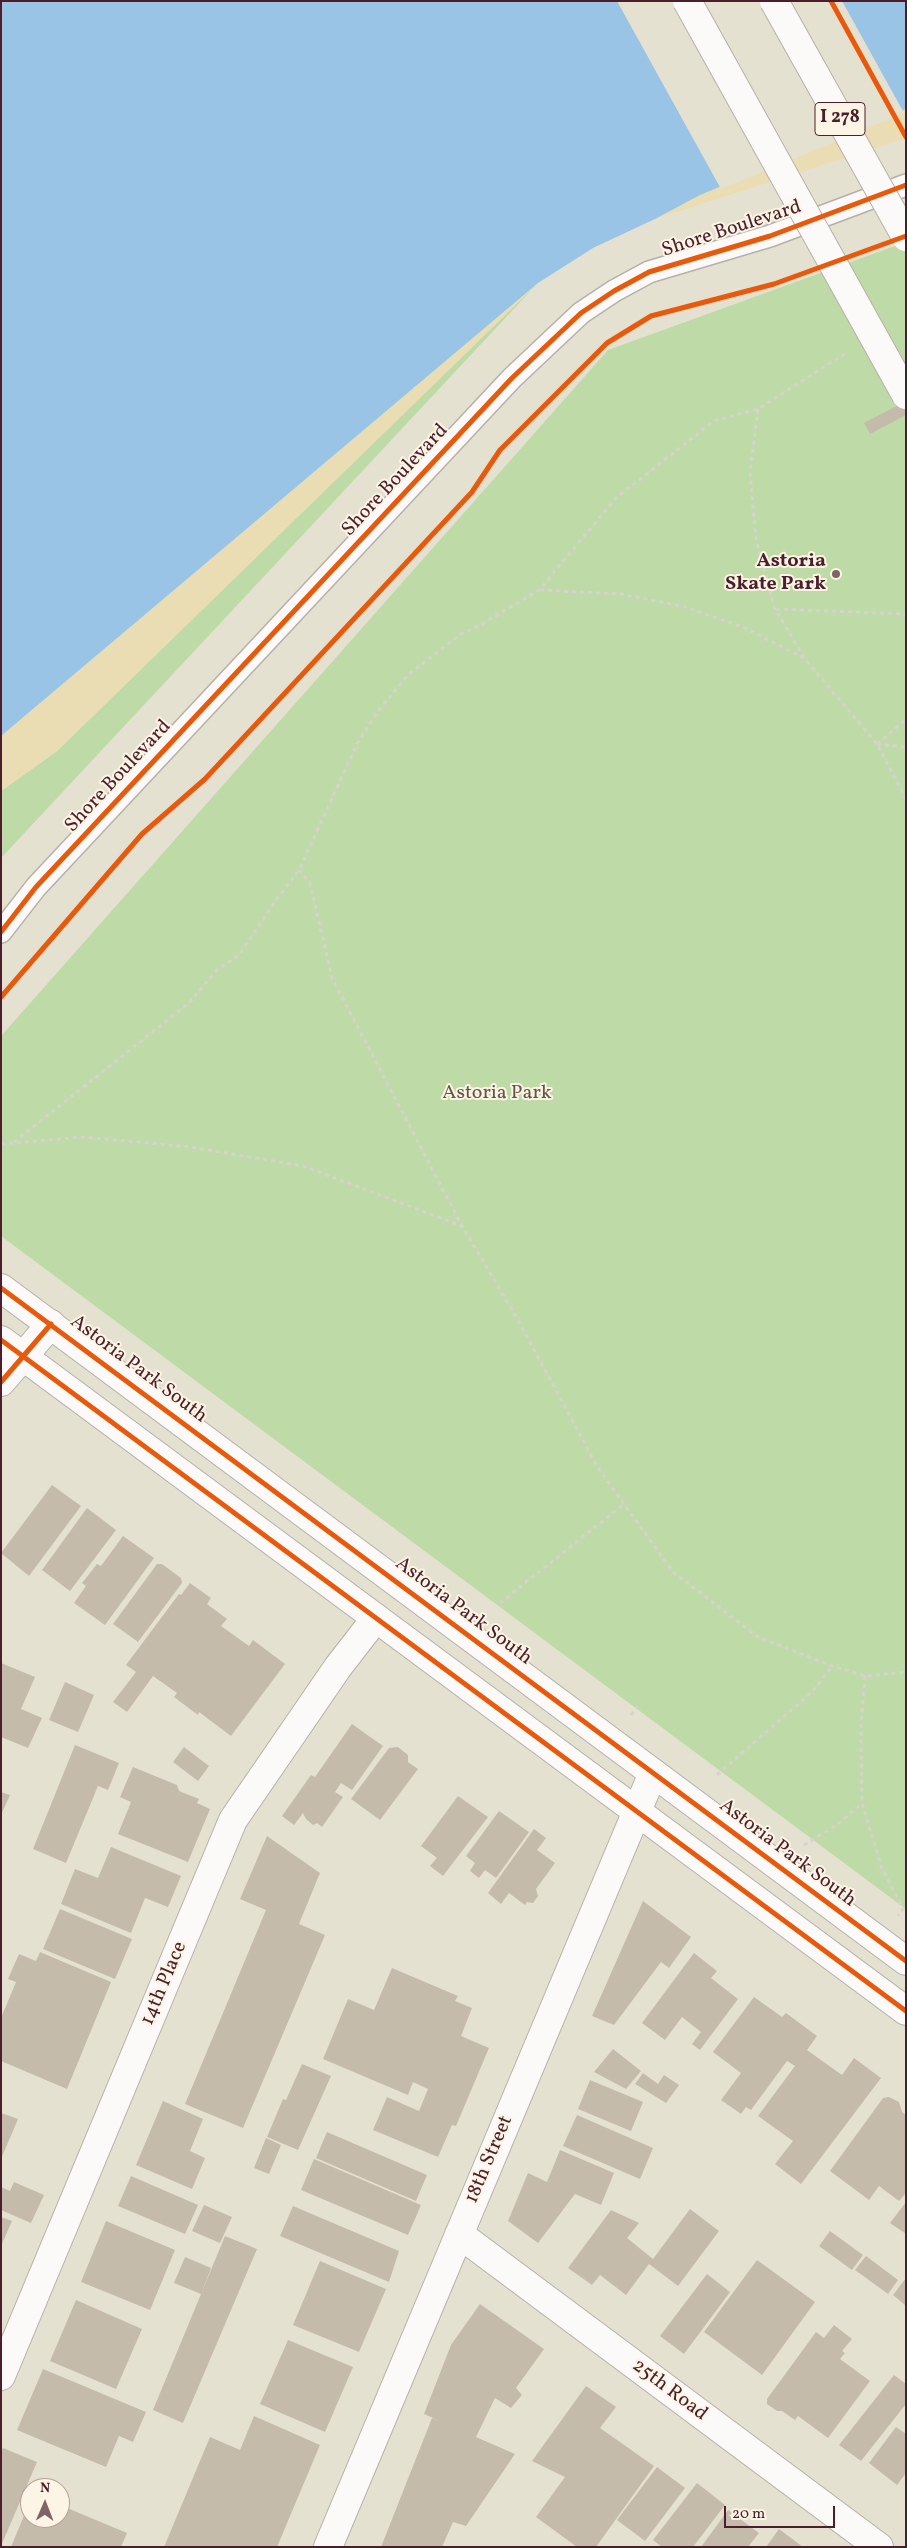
<!DOCTYPE html>
<html>
<head>
<meta charset="utf-8">
<style>
  body { margin:0 }
  #map { position:relative; width:907px; height:2548px; overflow:hidden; background:#e5e1d0; font-family:Vollkorn,serif }
  canvas { display:block }
  .frame { position:absolute; inset:0; border:2px solid #4a1f2b; pointer-events:none }
  .north { position:absolute; left:20px; top:2478px; width:50px; height:50px; box-sizing:border-box; background:#fcf5e5; border:1px solid #b59f9b; border-radius:50%; rotate:1deg; font-size:14px; font-weight:700; line-height:20px; text-align:center; color:#4a1f2b }
  .north::after { content:''; display:block; margin:auto; width:18px; height:22px; background:#806365; clip-path:polygon(50% 0,100% 100%,50% 72%,0 100%) }
  .scale { position:absolute; left:724px; top:2506px; width:111px; height:22px; box-sizing:border-box; border:2px solid #4a1f2b; border-top:0; padding-left:6px; font-size:15px; line-height:18px; white-space:nowrap; color:#4a1f2b; -webkit-text-stroke:4px #fcf5e5; paint-order:stroke }
</style>
</head>
<body>
<div id="map">
<canvas width="907" height="2548"></canvas>
<div class="frame"></div>
<div class="north">N</div>
<div class="scale">20 m</div>
</div>
<script>
const g = document.querySelector('canvas').getContext('2d');
g.lineJoin = 'round';
function fill(path, color) {
  g.fillStyle = color;
  g.fill(path, 'evenodd');
}
function poly(rows) {
  const path = new Path2D();
  for (const r of rows) {
    path.moveTo(r[0], r[1]);
    for (let i = 2; i < r.length; i += 2) path.lineTo(r[i], r[i + 1]);
  }
  return path;
}
function strokePath(path, color, width, dash) {
  g.strokeStyle = color;
  g.lineWidth = width;
  g.lineCap = dash ? 'butt' : 'round';
  g.setLineDash(dash || []);
  g.stroke(path);
}
function write(font, color, halo, rows, align = 'center') {
  g.font = font + ' Vollkorn,serif';
  g.lineWidth = 4;
  g.setLineDash([]);
  g.textBaseline = 'middle';
  g.strokeStyle = halo;
  g.fillStyle = color;
  for (const [text, x, y, turn = 0] of rows) {
    g.save();
    g.translate(x, y);
    g.rotate((+turn || 0) * Math.PI / 180);
    g.textAlign = isNaN(turn) ? turn : align;
    if (halo) g.strokeText(text, 0, 0);
    g.fillText(text, 0, 0);
    g.restore();
  }
}
const green = poly([
  [906,242,906,1909,1,1236,1,1036,608,350],
  [538,283,1,858,1,791,57,751]
]);
const sand = poly([
  [906,109,906,138,655,219,700,195],
  [538,283,57,751,1,791,1,736]
]);
const water = poly([
  [1,1,906,1,906,109,700,195,655,219,593,248,538,283,1,736]
]);
const pier = poly([
  [617,1,842,1,904,113,721,189]
]);
const building = poly([
  [906,401,906,415,870,434,864,423],
  [52,1485,81,1506,29,1576,1,1553],
  [87,1508,116,1530,70,1591,42,1570],
  [123,1536,154,1558,105,1625,74,1603,86,1586,82,1583,97,1564,101,1566],
  [157,1564,162,1564,181,1578,182,1583,138,1642,113,1624],
  [190,1583,211,1598,207,1604,227,1619,221,1626,249,1646,253,1640,285,1664,231,1736,199,1712,198,1715,174,1697,177,1693,153,1676,127,1712,113,1702,136,1672,126,1665,179,1594,181,1595],
  [1,1663,35,1677,21,1709,42,1718,28,1748,1,1737],
  [65,1682,94,1695,78,1732,49,1720],
  [352,1724,383,1746,352,1790,341,1783,335,1792,343,1797,322,1827,317,1823,313,1825,306,1819,303,1813,294,1825,282,1816,311,1775,315,1777],
  [75,1745,119,1763,108,1790,98,1786,66,1863,33,1849],
  [184,1747,209,1766,198,1781,173,1762],
  [398,1747,408,1755,408,1762,418,1769,380,1820,351,1799,389,1748],
  [133,1767,177,1785,179,1791,199,1799,197,1803,210,1809,188,1862,118,1834,131,1802,120,1797],
  [1,1792,10,1795,1,1815],
  [458,1796,488,1817,443,1876,430,1866,437,1858,421,1846],
  [499,1811,529,1832,496,1878,485,1870,479,1878,470,1871,475,1863,466,1856],
  [534,1829,546,1838,537,1850,555,1863,536,1889,538,1896,533,1903,527,1902,525,1905,509,1893,501,1904,488,1893],
  [267,1836,320,1873,299,1924,325,1935,243,2128,185,2104,266,1910,240,1899],
  [111,1847,181,1876,168,1907,145,1898,131,1933,61,1904,75,1869,98,1878],
  [643,1901,691,1937,669,1968,661,1962,614,2025,592,2016],
  [60,1909,132,1939,115,1979,43,1949],
  [40,1952,111,1982,67,2089,1,2061,1,2018,16,1982,8,1979,19,1954,36,1961],
  [694,1953,717,1971,711,1978,738,1999,700,2050,692,2044,701,2032,682,2017,665,2040,642,2023],
  [392,1968,458,1996,455,2001,472,2008,461,2036,489,2048,456,2126,452,2125,438,2157,373,2130,387,2097,419,2111,428,2089,413,2082,408,2095,323,2059,348,1999,374,2010],
  [754,1997,782,2017,786,2013,817,2036,807,2050,842,2075,854,2058,881,2078,801,2184,775,2164,793,2141,758,2116,795,2066,787,2061,751,2110,746,2107,741,2114,721,2100,741,2073,713,2052],
  [613,2049,641,2071,626,2089,594,2072],
  [302,2064,331,2076,298,2150,267,2137,283,2099,286,2100],
  [643,2073,658,2084,664,2075,679,2085,666,2103,635,2084],
  [590,2080,643,2102,631,2131,578,2109],
  [889,2097,899,2102,902,2112,906,2115,906,2193,899,2201,879,2186,869,2200,830,2171,883,2098],
  [163,2101,203,2119,190,2151,205,2158,192,2189,136,2165],
  [1,2113,18,2119,1,2159],
  [577,2115,653,2148,640,2179,563,2146],
  [327,2132,427,2175,416,2201,316,2158],
  [266,2138,281,2145,269,2174,254,2168],
  [560,2150,614,2173,601,2205,575,2194,538,2243,508,2221,528,2173,547,2182],
  [314,2159,421,2205,408,2235,301,2190],
  [131,2176,198,2205,185,2234,118,2206],
  [14,2182,44,2195,31,2223,1,2210,1,2187,10,2191],
  [906,2202,906,2234,890,2223],
  [204,2205,232,2217,220,2243,192,2231],
  [293,2206,399,2251,389,2282,280,2236],
  [690,2209,719,2231,678,2286,649,2264,626,2295,600,2275,592,2285,568,2268,611,2210,639,2223,627,2238,653,2259],
  [1,2217,12,2221,1,2246],
  [106,2221,175,2250,150,2310,81,2282],
  [830,2231,863,2255,852,2270,819,2246],
  [225,2236,257,2249,183,2423,153,2410],
  [866,2256,898,2280,888,2294,855,2270],
  [185,2257,211,2268,201,2294,174,2283],
  [757,2260,815,2302,762,2375,704,2332],
  [320,2261,386,2289,359,2352,293,2325],
  [707,2274,730,2292,684,2354,660,2336],
  [906,2278,906,2306,893,2295],
  [76,2300,142,2329,116,2389,50,2361],
  [480,2304,544,2349,516,2388,522,2395,511,2408,495,2398,476,2437,515,2454,466,2526,453,2522,442,2547,381,2547,432,2418,440,2421,424,2414,451,2345],
  [834,2325,852,2339,842,2351,845,2353,840,2359,870,2381,828,2438,798,2416,795,2420,782,2411,777,2411,767,2404,767,2399,816,2332,824,2338],
  [288,2340,353,2367,325,2432,260,2404],
  [43,2369,146,2412,133,2442,119,2436,106,2467,17,2430],
  [894,2375,906,2384,906,2404,861,2461,839,2445],
  [586,2386,616,2407,600,2428,654,2466,596,2547,577,2547,536,2517,565,2477,532,2461],
  [254,2416,320,2445,277,2547,164,2547,210,2437,240,2450],
  [896,2427,906,2434,906,2473,897,2485,869,2463],
  [3,2448,37,2462,1,2546,1,2452],
  [657,2467,685,2488,645,2541,617,2520],
  [697,2483,725,2505,693,2547,662,2547,653,2540],
  [30,2501,30,2518,60,2518,60,2505,127,2533,121,2547,11,2547],
  [728,2510,759,2533,748,2547,701,2547],
  [779,2529,803,2547,766,2547]
]);
const path = poly([
  [831,1,906,137],
  [758,409,750,472,756,539,775,609,804,657],
  [540,590,621,594,685,607,743,627,804,658,877,744,906,799],
  [776,609,906,614],
  [877,744,906,719],
  [877,744,906,747],
  [299,870,310,883,332,978,462,1226],
  [14,1142,189,1003,217,970,239,955,276,900,299,870,357,744,378,711,409,674,461,634,479,626,539,590,616,498,714,421,758,409,846,353],
  [1,1144,83,1137,191,1147,303,1166,462,1226,518,1320,598,1468,673,1572,758,1637,832,1666,865,1676,906,1672],
  [500,1603,624,1504],
  [865,1676,861,1726,862,1803,881,1866,903,1909,898,1916],
  [631,1715,638,1706],
  [717,1775,813,1691,832,1666],
  [804,1845,837,1825,862,1803]
]);
const pedestrian = poly([
  [1,932,36,887,512,378,581,313,614,291,649,272,770,236,906,185]
]);
const minor = poly([
  [1,1382,51,1324],
  [459,2234,879,2547],
  [1,2376,233,1820,338,1667,376,1618],
  [328,2547,653,1773]
]);
const tertiary = poly([
  [1,1288,906,1961],
  [1,1340,906,2011]
]);
const motorwayBridge = poly([
  [687,1,906,395],
  [774,1,906,237]
]);
const cycleway = poly([
  [831,1,906,137],
  [1,932,36,887,512,378,581,313,614,291,649,272,770,236,906,185],
  [1,997,142,834,205,779,472,492,500,450,607,343,651,316,774,284,906,236],
  [1,1288,906,1961],
  [1,1340,906,2011],
  [1,1382,51,1324]
]);
const markers = [
  [836,574,5,"#806365"]
];
const shields = [
  [840,119,50]
];
const shieldNames = [
  ["I 278",840,119]
];
const streetNames = [
  ["Shore Boulevard",732,230,-18],
  ["Shore Boulevard",396,481,-47],
  ["Shore Boulevard",119,777,-47],
  ["Astoria Park South",138,1370,37],
  ["Astoria Park South",463,1612,37],
  ["Astoria Park South",787,1854,37],
  ["14th Place",165,1984,-67],
  ["18th Street",490,2160,-67],
  ["25th Road",669,2391,37]
];
const poiNames = [
  ["Astoria",826,562],
  ["Skate Park",826,585]
];
const parkNames = [
  ["Astoria Park",497,1094]
];
fill(green, '#bedaa7');
fill(sand, '#eaddb4');
fill(water, '#9ac4e5');
fill(pier, '#e5e1d0');
fill(building, '#c5bbab');
strokePath(pedestrian, '#b7b0a7', 24);
strokePath(minor, '#b7b0a7', 30);
strokePath(tertiary, '#b7b0a7', 30);
strokePath(path, '#d6d2ce', 3, [4, 4]);
strokePath(pedestrian, '#fbfaf8', 21);
strokePath(minor, '#fbfaf8', 28);
strokePath(tertiary, '#fbfaf8', 28);
strokePath(motorwayBridge, '#b7b0a7', 30, []);
strokePath(motorwayBridge, '#fbfaf8', 28);
strokePath(cycleway, '#e8590c', 5);
for (const [x, y, r, color] of markers) {
  const dot = new Path2D();
  dot.arc(x, y, r, 0, 2 * Math.PI);
  g.fillStyle = color;
  g.fill(dot);
  strokePath(dot, '#fcf5e5', 2);
}
for (const [x, y, w] of shields) {
  const box = new Path2D();
  box.roundRect(x - w / 2, y - 16.5, w, 33, 4);
  g.fillStyle = '#fcf5e5';
  g.fill(box);
  strokePath(box, '#4a1f2b', 1);
}
write('bold 19px', '#4a1f2b', null, shieldNames);
write('20px', '#4a1f2b', '#fcf5e5', streetNames);
write('bold 20px', '#4a1f2b', '#fcf5e5', poiNames, 'right');
write('20px', '#645546', '#fcf5e5', parkNames);
</script>
</body>
</html>
